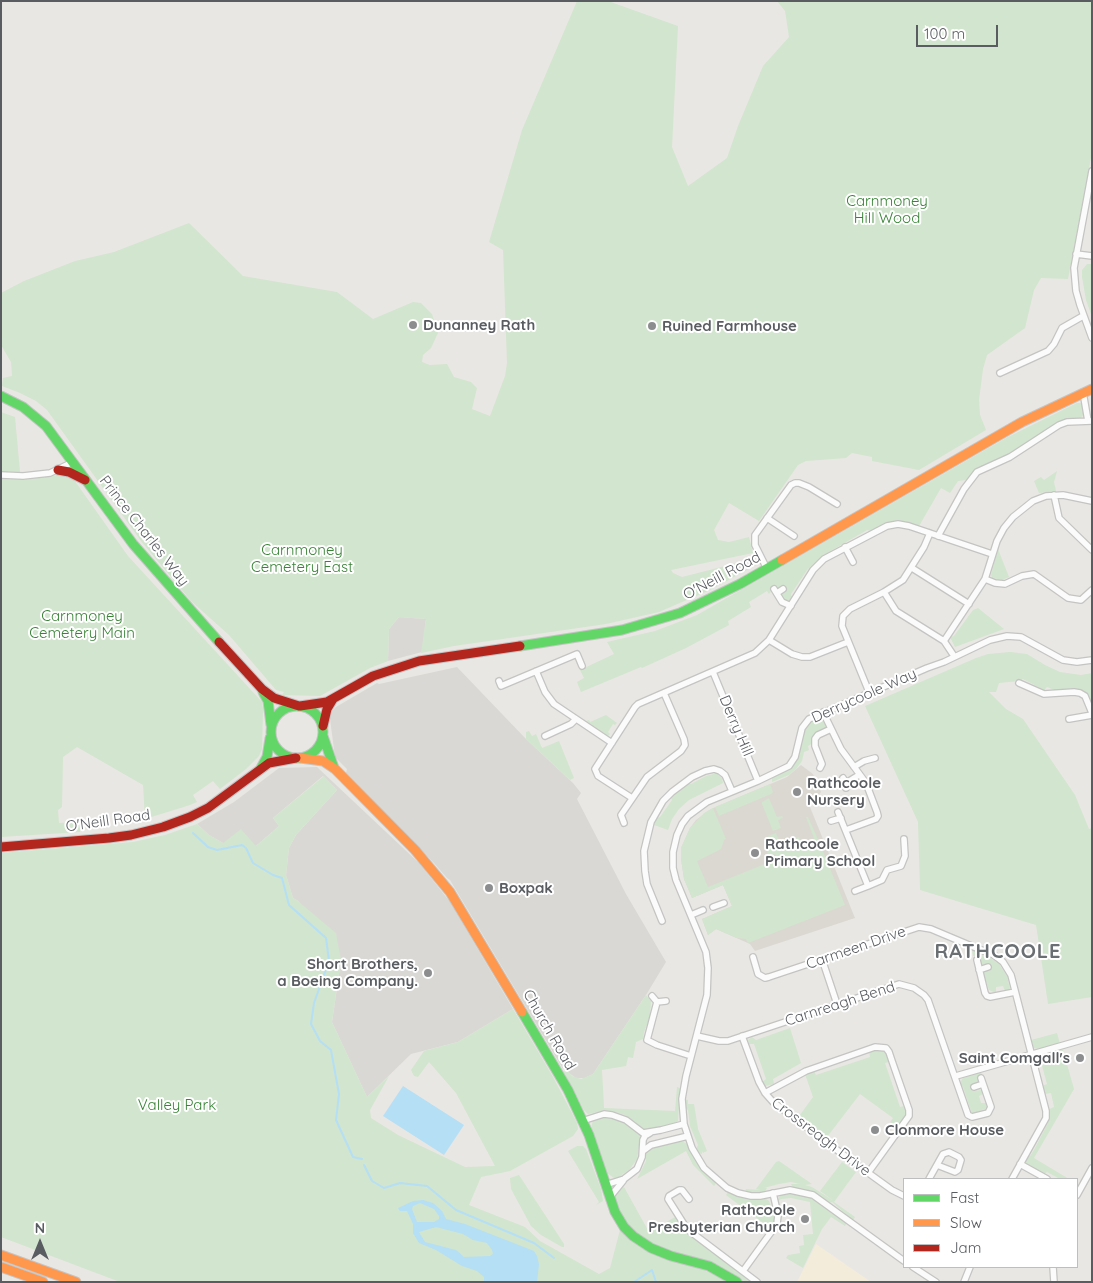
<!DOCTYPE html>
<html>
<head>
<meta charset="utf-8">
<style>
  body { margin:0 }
  #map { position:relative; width:1093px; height:1283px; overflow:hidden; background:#e9e7e3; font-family:Quicksand,sans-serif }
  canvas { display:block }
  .frame { position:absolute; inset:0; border:2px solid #595d61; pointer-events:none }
  .legend { position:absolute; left:903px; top:1178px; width:175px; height:90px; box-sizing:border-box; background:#fff; border:1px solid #bdbec0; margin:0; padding:6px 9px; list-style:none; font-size:15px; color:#595d61 }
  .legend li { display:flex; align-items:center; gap:10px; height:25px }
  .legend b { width:25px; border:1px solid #bdbec0 }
  .north { position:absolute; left:15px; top:1218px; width:50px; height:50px; -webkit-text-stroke:4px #fff; paint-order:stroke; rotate:0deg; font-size:14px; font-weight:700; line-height:20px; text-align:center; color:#595d61 }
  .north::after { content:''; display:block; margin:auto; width:18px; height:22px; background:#595d61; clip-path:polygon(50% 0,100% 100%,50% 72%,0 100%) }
  .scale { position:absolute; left:916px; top:25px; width:82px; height:22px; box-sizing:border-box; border:2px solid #595d61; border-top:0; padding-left:6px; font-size:15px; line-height:18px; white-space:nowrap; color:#595d61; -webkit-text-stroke:4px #fff; paint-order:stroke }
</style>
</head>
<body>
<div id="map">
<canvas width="1093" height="1283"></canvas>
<div class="frame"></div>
<ul class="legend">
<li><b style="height:6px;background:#63d668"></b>Fast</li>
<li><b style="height:6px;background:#ff974d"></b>Slow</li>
<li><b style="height:6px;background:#b3261e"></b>Jam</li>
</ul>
<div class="north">N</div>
<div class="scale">100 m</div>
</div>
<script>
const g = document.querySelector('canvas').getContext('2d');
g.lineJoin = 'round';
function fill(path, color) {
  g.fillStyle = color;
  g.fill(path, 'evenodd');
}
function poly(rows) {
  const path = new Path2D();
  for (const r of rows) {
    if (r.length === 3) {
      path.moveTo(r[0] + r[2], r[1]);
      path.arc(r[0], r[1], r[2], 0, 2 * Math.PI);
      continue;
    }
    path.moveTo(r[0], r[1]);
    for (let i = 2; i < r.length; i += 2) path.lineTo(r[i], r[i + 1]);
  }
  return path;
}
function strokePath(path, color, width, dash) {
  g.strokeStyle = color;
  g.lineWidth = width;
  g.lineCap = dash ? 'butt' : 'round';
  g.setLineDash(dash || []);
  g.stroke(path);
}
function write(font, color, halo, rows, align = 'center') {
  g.font = font + ' Quicksand,sans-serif';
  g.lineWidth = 4;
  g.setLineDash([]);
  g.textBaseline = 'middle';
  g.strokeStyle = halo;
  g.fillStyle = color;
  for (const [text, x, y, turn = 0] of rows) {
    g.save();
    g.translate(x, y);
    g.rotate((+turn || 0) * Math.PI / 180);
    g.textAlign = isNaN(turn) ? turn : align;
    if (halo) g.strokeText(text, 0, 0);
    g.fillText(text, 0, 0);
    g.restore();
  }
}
const commercial = poly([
  [816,1244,871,1282,797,1282]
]);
const industrial = poly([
  [399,617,426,619,422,652,388,661,389,629],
  [457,667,526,739,573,783,581,793,577,799,626,894,666,962,646,995,593,1074,585,1078,576,1078,569,1073,565,1068,563,1069,450,880,447,878,434,863,346,773,347,769,335,757,330,719,332,711,336,707,377,683,379,684],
  [317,767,419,863,450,902,513,1009,458,1042,411,1054,367,1097,332,1022,341,960,298,901,293,898,286,875,289,848,296,835,337,790,323,776,273,818,279,826,256,846,223,843,209,835,197,824,234,802,279,768]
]);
const education = poly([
  [801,765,813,774,821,792,810,807,855,918,755,951,750,944,716,929,708,935,702,919,732,906,723,885,692,898,684,879,681,859,681,848,690,828,696,820,711,809,787,777]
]);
const green = poly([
  [577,1,608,1,678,26,672,147,688,186,727,158,738,126,763,66,789,37,785,11,777,1,1092,1,1092,152,1068,279,1041,278,1034,290,1025,328,987,355,983,369,979,400,980,415,986,430,919,470,872,461,872,457,852,453,846,458,806,461,798,465,759,521,729,503,714,530,718,540,729,542,749,537,753,553,671,570,673,573,682,577,741,562,742,565,751,564,751,560,754,557,758,564,710,590,659,612,606,624,454,646,421,653,426,619,399,617,389,629,388,661,370,668,320,696,282,695,284,692,276,690,229,635,191,601,141,541,47,410,36,401,20,393,2,386,3,378,12,376,11,362,1,345,1,293,24,281,75,261,114,252,189,223,243,276,337,292,373,319,413,302,421,303,432,314,438,333,431,348,423,355,422,362,430,365,447,364,454,377,471,382,477,388,472,409,490,416,505,376,507,363,503,250,489,242,522,130],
  [1087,264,1092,264,1092,317,1086,300,1082,277,1082,270],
  [1077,403,1082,403,1084,414,1081,418,1064,420,1053,425,1006,456,977,469,966,480,958,481,950,493,941,488,919,526,899,521,886,523,871,531,867,530,822,556,807,570,791,594,792,598,787,602,781,596,782,592,786,590,784,586,778,589,775,586,769,594,767,591,749,602,751,607,728,621,729,625,686,648,642,668,641,667,581,692,577,682,584,678,580,670,614,654,607,642,655,631,697,615,1008,437],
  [1,412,15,417,20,472,1,471],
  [1057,471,1054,482,1056,491,1039,493,1034,481,1041,477,1044,480],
  [58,475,72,477,128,556,262,702,263,709,262,749,259,756,246,769,220,789,213,781,193,795,197,802,190,805,145,819,143,785,77,747,63,757,62,807,58,810,59,823,82,822,80,832,1,837,1,479,25,480],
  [998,549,1009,577,1002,580,992,578,991,575],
  [978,608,1004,629,955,647,950,637,954,636,973,610],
  [1010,652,1027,654,1045,665,1060,672,1081,675,1092,673,1092,702,1089,697,1083,692,1076,689,1059,692,1047,687,1044,690,1023,679,1019,681,999,683,996,692,989,692,1006,709,1023,719,1075,795,1089,829,1092,828,1092,997,1048,1004,1036,925,920,890,918,822,865,706,976,658,988,654],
  [606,715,617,723,615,725,613,724,608,732,610,734,608,736,586,721,589,720,590,722],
  [818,718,822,719,827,729,813,743,808,746,809,750,804,752,802,761,796,769,789,775,772,782,772,778,790,769,797,761,804,731,808,724],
  [529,731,532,736,536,734,542,748,559,741,574,778,570,780,526,739,526,732],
  [717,773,722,778,723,783,689,800,679,809,672,819,668,830,654,825,657,818,660,817,672,800,671,798,678,791,688,784,691,784,706,776],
  [324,776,337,790,296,835,289,848,286,875,293,898,298,901,336,933,341,960,332,1022,367,1097,389,1076,370,1110,371,1118,398,1135,465,1167,495,1166,456,1093,429,1062,418,1077,414,1076,411,1070,424,1051,458,1042,513,1009,553,1077,577,1123,578,1129,573,1136,510,1171,481,1177,469,1205,525,1227,540,1241,599,1274,610,1268,620,1230,642,1248,653,1254,708,1271,730,1282,120,1282,1,1237,1,853,133,842,165,835,197,824,209,835,223,843,241,829,256,846,279,826,273,818],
  [770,784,773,792,771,794,719,816,715,807],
  [769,798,777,817,782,816,783,818,778,820,781,828,773,831,762,804,762,802],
  [713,808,726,839,724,840,721,849,697,861,708,887,777,859,775,854,769,857,765,846,771,844,768,836,776,833,780,843,777,844,780,847,799,837,803,846,815,841,806,817,808,817,820,844,845,905,748,943,746,939,737,938,716,929,708,935,702,919,732,906,723,885,692,898,684,879,681,859,681,848,690,828,704,813],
  [972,950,992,959,999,964,1007,976,1010,989,1005,991,1003,986,996,987,996,993,989,990,983,972,991,970,990,964,981,965,978,956,973,956],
  [646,995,651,1001,650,1017,644,1032,643,1039,636,1042,633,1058,628,1057,626,1066,602,1070,604,1108,675,1111,677,1087,680,1088,678,1121,675,1123,647,1130,641,1130,635,1122,625,1115,616,1112,602,1111,588,1114,583,1109,564,1072,566,1069,572,1076,581,1079,593,1074],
  [790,1028,801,1063,773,1079,774,1084,765,1086,762,1082,766,1079,754,1044,749,1044,748,1040,752,1037,756,1040],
  [1057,1033,1060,1044,1038,1049,1034,1048,1031,1040],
  [878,1049,882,1050,887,1054,889,1062,885,1063,900,1107,904,1106,907,1115,900,1125,896,1125,890,1122,893,1118,860,1094,827,1137,847,1154,797,1119,813,1097,805,1074,814,1071,816,1075,870,1057,869,1052],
  [1063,1050,1074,1089,1034,1158,1069,1179,1060,1179,1047,1172,1043,1175,1027,1165,1025,1161,1027,1156,1030,1156,1034,1150,1048,1123,1049,1118,1047,1110,1054,1107,1051,1093,1045,1094,1042,1086,1047,1084,1041,1062,1036,1063,1035,1059,1040,1056],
  [981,1072,982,1075,978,1077,979,1082,971,1086,973,1091,982,1090,983,1094,979,1096,981,1103,986,1103,987,1108,972,1114,963,1087,960,1084,961,1081,963,1078],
  [685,1099,688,1100,688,1104,694,1104,698,1129,707,1151,703,1153,702,1151,702,1154,699,1153,696,1149,698,1145,690,1126,688,1110,685,1108],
  [604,1117,620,1120,641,1135,637,1159,630,1169,619,1177,614,1178,607,1173,591,1128,593,1120],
  [680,1141,686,1143,696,1160,716,1183,714,1186,693,1165,686,1151,637,1179,646,1161,646,1150],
  [577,1146,583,1146,586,1149,601,1189,603,1201,596,1205,599,1202,568,1151],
  [779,1161,812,1184,805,1185,812,1187,834,1201,820,1191,842,1162,856,1172,834,1202,855,1217,853,1220,832,1202,829,1203,814,1193,805,1189,793,1188,791,1184,800,1184,791,1182,779,1184,764,1188,767,1188,764,1193,745,1192,746,1189,761,1190,756,1189,776,1162],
  [519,1175,564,1244,564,1247,562,1247,541,1235,531,1226,511,1189,510,1178],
  [624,1187,649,1232,675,1217,687,1233,752,1282,742,1282,738,1277,713,1264,657,1248,639,1238,622,1218,615,1201,616,1192],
  [728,1192,748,1200,766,1199,769,1201,775,1217,774,1223,770,1228,726,1195],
  [795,1193,809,1196,817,1200,847,1222,845,1226,831,1217,822,1229,803,1268,786,1258,788,1255,800,1253,799,1246,804,1245,803,1235,813,1234,810,1202,791,1198,781,1199,778,1201,779,1197,782,1194]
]);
const water = poly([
  [403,1086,464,1125,444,1155,383,1116],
  [423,1200,433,1203,442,1211,446,1219,465,1224,534,1251,537,1256,539,1264,537,1282,484,1282,484,1277,477,1271,462,1266,436,1250,419,1243,413,1233,413,1224,407,1211,400,1211,398,1208,413,1201],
  [420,1203,434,1209,439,1216,439,1219,434,1222,417,1222,412,1209,413,1206],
  [436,1227,463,1234,473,1240,487,1243,492,1250,493,1254,490,1256,464,1257,456,1250,425,1242,419,1232]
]);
const stream = poly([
  [193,833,208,847,217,850,242,845,246,848,253,863,273,875,282,878,289,905,326,938,329,961,314,1003,311,1024,320,1041,331,1050,339,1094,336,1120,353,1157,362,1159],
  [364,1165,372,1181,384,1188,400,1183,427,1186,456,1210,534,1243,554,1258],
  [634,1282,652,1270,656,1282]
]);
const street = poly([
  [1092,171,1074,268,1076,291,1080,305,1092,338],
  [1076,254,1092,256],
  [1000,373,1048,351,1054,344,1062,328,1083,316],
  [1083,392,1088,421],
  [1,475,23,476,50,473,73,462],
  [1054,495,1059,518,1092,550],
  [767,518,794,536],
  [938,536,964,489,977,472,1010,457,1059,425,1067,422,1092,421],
  [845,547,853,562],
  [912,568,969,604],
  [767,569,755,545,755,535,791,485,795,483,799,483,809,487,837,504],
  [985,579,995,583,1005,584,1022,576,1034,574,1068,598,1081,600,1092,590],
  [774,589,782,602,791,606],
  [884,592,896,611,944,641,954,656],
  [777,593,783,589],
  [769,640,792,654,802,657,810,657,848,642],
  [944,641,985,579,997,541,1004,528,1013,517,1033,501,1046,496,1063,495,1092,501],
  [536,671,545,692,554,704,612,743],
  [713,672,758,781],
  [499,681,501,686,577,654,582,666],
  [1019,683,1044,694,1074,692,1080,693,1085,696,1092,713],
  [869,692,842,626,843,616,850,609,884,592,903,580,924,547,930,533],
  [823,712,841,749,866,783,877,812,878,816,876,819,846,830],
  [1069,719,1092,715],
  [545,736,571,724,575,720],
  [854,767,864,761,875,758],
  [820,768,822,764,815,746,815,739,818,735,831,729],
  [843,778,846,783,846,788],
  [846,783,859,775],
  [632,798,598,776,595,769,635,707,638,704,755,653,769,640,813,570,824,559,887,526,898,524,909,526,992,554],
  [838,812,868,886,855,891],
  [831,821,841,818],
  [624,823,621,815,647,777,681,751,685,745,684,739,664,693],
  [868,886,882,880,887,870,901,866,905,856,904,839],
  [713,907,724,903],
  [691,915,703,910],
  [662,921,647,884,645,871,644,851,651,822,663,801,672,792,692,777,705,771,714,769,720,771,725,775,732,791],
  [753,957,758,974,765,978,769,977,919,927,931,929,969,945,994,955,1003,962,1011,975,1046,1111,1046,1118,1012,1179],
  [822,959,837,1004],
  [977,960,985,993,987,996,990,997,1015,992],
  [979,970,988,967],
  [652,996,657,1002,666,1001],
  [657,1002,647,1040,657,1045,691,1056],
  [697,1036,719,1041,728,1041,899,984,914,988,924,995,928,1000,968,1115,972,1117,988,1113,991,1107,981,1078],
  [742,1036,759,1082,765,1093,773,1102,849,1159,892,1190,904,1196],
  [956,1076,1092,1037],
  [974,1087,983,1084],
  [765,1093,806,1071,875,1047,886,1048,889,1052,892,1061,909,1110,909,1116,868,1173],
  [582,1121,604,1114,612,1115,626,1120,643,1133,661,1130,684,1124],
  [643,1151,651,1145,688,1136],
  [1020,1164,1047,1179],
  [929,1179,943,1154,949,1152,959,1157,961,1160,958,1170,955,1172,937,1165],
  [605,1185,624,1179,637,1169,642,1157,643,1140,645,1136,650,1133],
  [1077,1195,1092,1168],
  [610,1197,623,1181],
  [689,1199,682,1190,679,1190,669,1196,668,1199,687,1229,757,1282],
  [904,1261,813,1195,790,1190,760,1196,751,1196,738,1193,727,1188,704,1168,692,1148,684,1124,682,1099,686,1076,707,995,708,968,706,952,676,880,673,868,673,852,677,835,682,824,688,816,707,802,758,781,789,766,795,757,802,728,809,719,927,668,944,662,990,640,1007,636,1021,637,1063,660,1077,662,1092,660],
  [913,1267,936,1282],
  [1053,1267,1054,1282],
  [743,1271,777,1224,778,1215,773,1193],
  [964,1282,970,1267]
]);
const fast = poly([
  [1,396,23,407,46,426,133,544,219,642],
  [520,646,622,630,680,613,740,584,782,560],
  [263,692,268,701,271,725],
  [297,732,26],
  [323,736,334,768],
  [261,768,267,757,270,738],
  [522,1012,568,1090,589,1135,615,1212,624,1227,633,1236,651,1248,671,1256,709,1266,737,1282]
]);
const slow = poly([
  [782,560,1022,422,1092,389],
  [300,758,323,761,335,769,415,850,450,892,522,1012],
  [1,1255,76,1282],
  [1,1267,43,1282]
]);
const jam = poly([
  [58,470,69,472,85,480],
  [219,642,262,689,274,698,299,706],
  [300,706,327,702,373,676,419,661,520,646],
  [323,726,327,709,333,699],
  [1,847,109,838,131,835,163,827,190,817,208,808,269,763,296,758]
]);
const markers = [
  [413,325,5,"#8b8d8e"],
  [652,326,5,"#8b8d8e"],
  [797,792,5,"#8b8d8e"],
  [755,853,5,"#8b8d8e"],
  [489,888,5,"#8b8d8e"],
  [428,973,5,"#8b8d8e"],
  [1080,1058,5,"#8b8d8e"],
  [875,1130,5,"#8b8d8e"],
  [805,1219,5,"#8b8d8e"]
];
const parkNames = [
  ["Carnmoney",887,201],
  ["Hill Wood",887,218],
  ["Carnmoney",302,550],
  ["Cemetery East",302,567],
  ["Carnmoney",82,616],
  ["Cemetery Main",82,633],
  ["Valley Park",177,1105]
];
const poiNames = [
  ["Dunanney Rath",423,325],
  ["Ruined Farmhouse",662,326],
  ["Rathcoole",807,783],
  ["Nursery",807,800],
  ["Rathcoole",765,844],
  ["Primary School",765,861],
  ["Boxpak",499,888],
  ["Short Brothers,",418,964,"right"],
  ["a Boeing Company.",418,981,"right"],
  ["Saint Comgall's",1070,1058,"right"],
  ["Clonmore House",885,1130],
  ["Rathcoole",795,1210,"right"],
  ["Presbyterian Church",795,1227,"right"]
];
const streetNames = [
  ["Prince Charles Way",144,531,52],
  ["O'Neill Road",722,576,-28],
  ["Derrycoole Way",864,696,-24],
  ["Derry Hill",736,726,67],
  ["O'Neill Road",108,821,-8],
  ["Carmeen Drive",856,948,-19],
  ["Carnreagh Bend",840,1004,-18],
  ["Church Road",549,1030,60],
  ["Crossreagh Drive",821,1137,37]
];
const districtNames = [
  ["RATHCOOLE",998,952]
];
fill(commercial, '#f4ecdb');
fill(industrial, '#dad8d4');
fill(education, '#dbd8d2');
fill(green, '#d2e5ce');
fill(water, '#b5dff5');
strokePath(stream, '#b5dff5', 2);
strokePath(street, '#c4c4c3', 8);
strokePath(fast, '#c5c5c5', 11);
strokePath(slow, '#c5c5c5', 11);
strokePath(jam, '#c5c5c5', 11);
strokePath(street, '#fcfbfb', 5.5);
strokePath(fast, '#63d668', 9);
strokePath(slow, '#ff974d', 9);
strokePath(jam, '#b3261e', 9);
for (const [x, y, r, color] of markers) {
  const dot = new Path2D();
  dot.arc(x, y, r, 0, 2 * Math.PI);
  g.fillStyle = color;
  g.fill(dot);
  strokePath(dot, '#fff', 2);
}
write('15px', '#388336', '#fff', parkNames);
write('bold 15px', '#595d61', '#fff', poiNames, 'left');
write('15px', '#595d61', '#fff', streetNames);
g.letterSpacing = '1px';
write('bold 20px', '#6a6f73', '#fff', districtNames);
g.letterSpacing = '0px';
</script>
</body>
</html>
